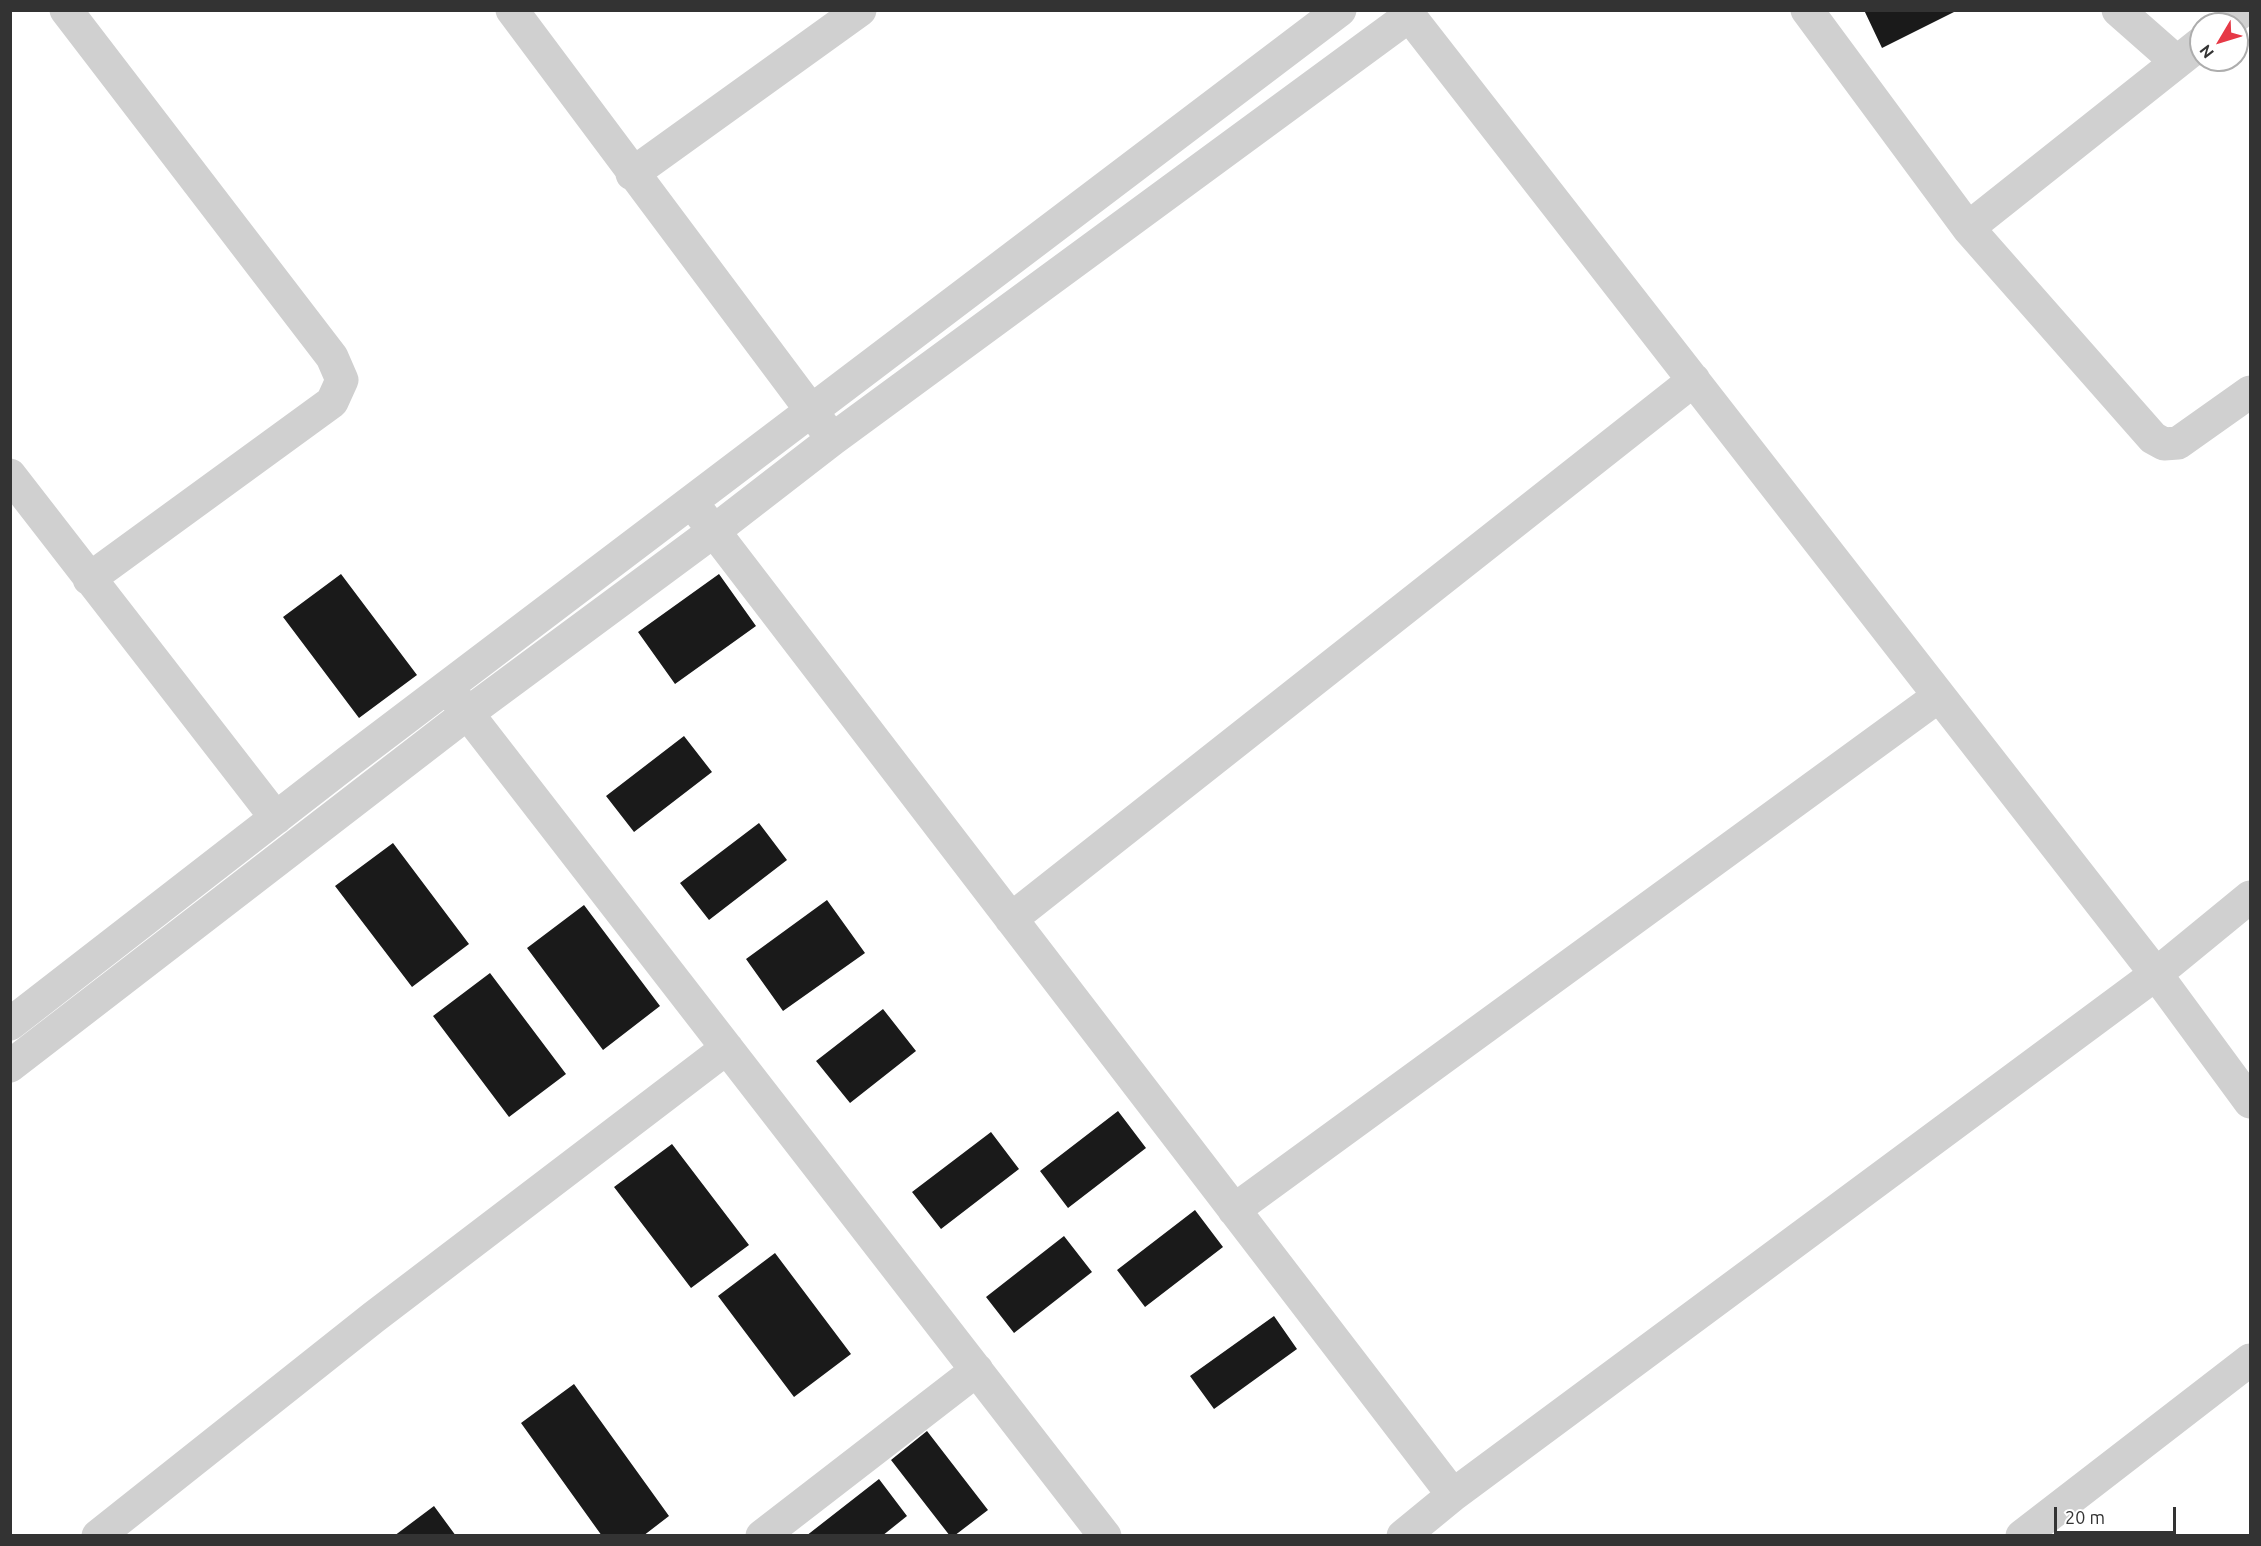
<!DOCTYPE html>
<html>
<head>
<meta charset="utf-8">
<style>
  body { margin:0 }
  #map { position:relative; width:2261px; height:1546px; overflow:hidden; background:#fff; font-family:Ubuntu,sans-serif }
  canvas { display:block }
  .frame { position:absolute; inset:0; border:12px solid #333; pointer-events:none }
  .north { position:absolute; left:2189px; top:12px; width:60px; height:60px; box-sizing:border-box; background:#fff; border:2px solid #adadad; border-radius:50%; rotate:232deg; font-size:16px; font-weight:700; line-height:24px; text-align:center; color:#333 }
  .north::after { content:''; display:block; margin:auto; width:21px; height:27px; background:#e63946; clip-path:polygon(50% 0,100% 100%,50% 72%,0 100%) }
  .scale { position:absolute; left:2054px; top:1507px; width:122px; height:27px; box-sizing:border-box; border:3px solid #333; border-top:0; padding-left:8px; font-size:18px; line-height:21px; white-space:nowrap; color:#333; -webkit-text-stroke:4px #fff; paint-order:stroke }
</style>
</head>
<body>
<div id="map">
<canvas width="2261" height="1546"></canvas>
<div class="frame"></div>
<div class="north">N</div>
<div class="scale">20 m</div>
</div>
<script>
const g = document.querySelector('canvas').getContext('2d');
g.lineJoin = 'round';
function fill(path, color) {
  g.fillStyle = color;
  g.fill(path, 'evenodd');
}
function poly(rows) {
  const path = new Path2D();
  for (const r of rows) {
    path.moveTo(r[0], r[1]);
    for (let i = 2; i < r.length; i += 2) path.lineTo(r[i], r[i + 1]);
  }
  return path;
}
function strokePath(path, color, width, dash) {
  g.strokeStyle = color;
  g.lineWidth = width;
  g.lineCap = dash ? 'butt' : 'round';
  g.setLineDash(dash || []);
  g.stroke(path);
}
const building = poly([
  [1864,10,1958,10,1882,48],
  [341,574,417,675,359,718,283,617],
  [719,574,756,626,675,684,638,632],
  [684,736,712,772,634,832,606,796],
  [759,823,787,860,709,920,680,883],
  [393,843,469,944,412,987,335,886],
  [827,900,865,953,783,1011,746,959],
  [584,905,660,1006,603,1050,527,948],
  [490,973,566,1074,509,1117,433,1016],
  [883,1009,916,1051,850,1103,816,1061],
  [1118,1111,1146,1148,1068,1208,1040,1171],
  [991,1132,1019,1169,941,1229,912,1192],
  [672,1144,749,1245,691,1288,614,1187],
  [1195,1210,1223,1247,1145,1307,1117,1270],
  [1064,1236,1092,1272,1014,1333,986,1297],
  [775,1253,851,1354,794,1397,718,1296],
  [1274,1316,1297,1349,1214,1409,1190,1376],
  [574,1384,669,1516,643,1536,602,1536,521,1423],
  [927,1431,988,1510,954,1536,950,1536,891,1460],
  [879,1479,907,1516,882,1536,806,1536],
  [434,1506,456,1536,394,1536]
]);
const minor = poly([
  [66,10,332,357,342,380,332,402,89,579],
  [512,10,825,429],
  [1405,10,2156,974,2250,1102],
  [1807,10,1968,228,2153,438,2164,444,2178,443,2250,392],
  [2118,10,2177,62],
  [2226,24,2243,10],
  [632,174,860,10],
  [1968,228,2201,43],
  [10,475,276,818],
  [700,513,1453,1495],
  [454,696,1105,1536],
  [1011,919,1694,380],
  [10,1024,349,761,1340,10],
  [10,1066,468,713,714,531,833,439,1409,16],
  [1234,1210,1939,696],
  [98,1536,374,1317,727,1048],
  [762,1536,977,1370],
  [1403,1536,1453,1495,2156,974,2250,897],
  [2022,1536,2250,1360]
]);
fill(building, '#1a1a1a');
strokePath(minor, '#d0d0d0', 33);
</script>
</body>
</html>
